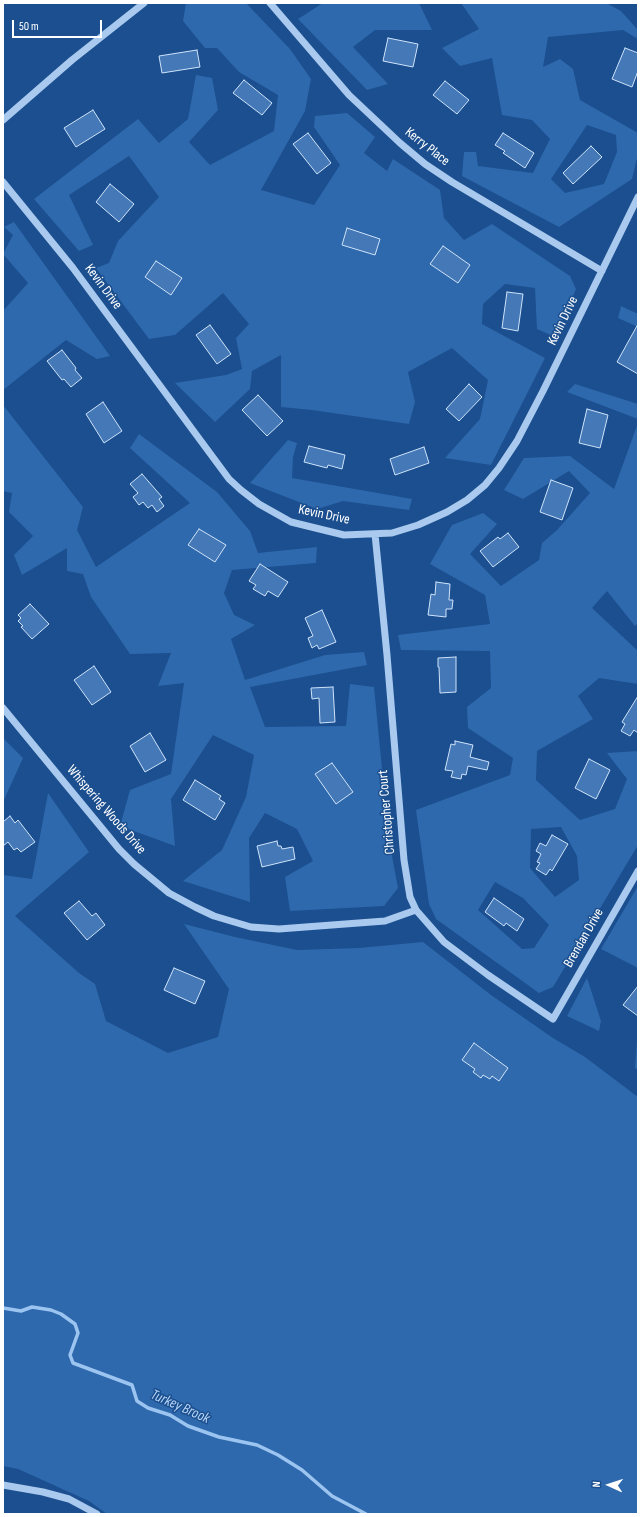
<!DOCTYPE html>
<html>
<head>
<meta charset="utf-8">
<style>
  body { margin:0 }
  #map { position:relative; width:641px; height:1517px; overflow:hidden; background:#1b4f8f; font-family:"Sofia Sans Condensed",sans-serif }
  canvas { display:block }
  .frame { position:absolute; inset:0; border:4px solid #fff; pointer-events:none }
  .north { position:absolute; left:589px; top:1465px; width:40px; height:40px; -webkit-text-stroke:3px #1b4f8f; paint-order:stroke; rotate:273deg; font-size:11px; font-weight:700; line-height:16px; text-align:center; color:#fff }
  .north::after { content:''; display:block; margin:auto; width:14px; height:18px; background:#fff; clip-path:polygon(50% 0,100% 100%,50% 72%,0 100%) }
  .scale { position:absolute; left:12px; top:20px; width:90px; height:18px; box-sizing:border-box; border:2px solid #fff; border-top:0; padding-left:5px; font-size:12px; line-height:14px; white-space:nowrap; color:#fff; -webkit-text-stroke:3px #1b4f8f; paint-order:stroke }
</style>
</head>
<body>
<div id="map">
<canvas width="641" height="1517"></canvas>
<div class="frame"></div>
<div class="north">N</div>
<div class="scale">50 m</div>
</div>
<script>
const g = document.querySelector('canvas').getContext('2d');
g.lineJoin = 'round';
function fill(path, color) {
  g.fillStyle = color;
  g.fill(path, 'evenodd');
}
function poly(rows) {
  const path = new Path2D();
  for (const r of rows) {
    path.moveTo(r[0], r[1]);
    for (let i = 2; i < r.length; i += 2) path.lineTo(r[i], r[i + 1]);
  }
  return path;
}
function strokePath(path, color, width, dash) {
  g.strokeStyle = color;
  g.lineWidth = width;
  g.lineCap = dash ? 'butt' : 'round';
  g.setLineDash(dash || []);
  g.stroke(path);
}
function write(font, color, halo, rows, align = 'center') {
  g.font = font + ' "Sofia Sans Condensed",sans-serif';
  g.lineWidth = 3;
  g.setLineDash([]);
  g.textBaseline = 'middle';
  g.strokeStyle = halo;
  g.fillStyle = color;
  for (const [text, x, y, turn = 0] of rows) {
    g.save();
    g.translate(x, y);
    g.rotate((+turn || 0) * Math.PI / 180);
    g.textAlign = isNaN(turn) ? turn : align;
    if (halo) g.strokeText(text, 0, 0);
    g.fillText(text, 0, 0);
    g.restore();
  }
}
const green = poly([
  [186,3,246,3,290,49,311,79,305,111,261,190,314,205,340,165,314,127,315,116,347,113,375,137,364,153,387,171,393,159,440,190,444,218,464,240,492,224,570,276,576,289,555,337,537,329,535,288,505,284,483,304,482,324,545,358,491,465,445,458,480,419,488,380,452,348,408,372,415,402,409,424,312,410,281,407,281,355,252,371,250,389,215,422,175,383,226,375,242,369,236,338,249,324,223,293,175,335,149,339,96,268,109,263,118,241,159,197,129,156,69,195,93,245,79,251,34,199,138,119,159,143,188,119,196,75,212,78,218,110,189,142,210,165,274,131,278,95,239,72,217,48,205,48,183,21],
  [323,3,419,3,432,30,375,30,353,47,388,84,367,90,298,19],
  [461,3,606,3,621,11,638,30,638,39,623,30,548,37,543,67,560,59,573,69,580,100,638,133,638,154,632,179,559,227,462,176,464,152,476,152,478,166,533,173,550,139,532,120,502,115,492,58,460,66,442,48,479,29],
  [587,125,616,135,617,152,604,184,565,193,551,179],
  [14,222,110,356,97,359,66,340,3,390,3,311,28,283,3,254,13,235,4,227],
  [621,306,638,314,638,327,618,318],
  [575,384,638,404,638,419,567,392],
  [3,405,83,507,77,530,96,567,190,503,130,448,139,434,217,492,250,531,258,553,317,547,316,563,232,570,224,593,234,615,255,625,231,639,245,680,325,655,364,652,367,665,250,687,265,727,346,726,350,684,374,687,389,840,398,888,384,906,290,911,285,877,313,861,297,829,265,813,249,838,250,902,183,881,222,850,246,797,254,755,213,735,171,799,175,846,120,826,130,790,171,774,184,683,158,686,171,653,130,654,91,597,83,574,67,571,67,548,22,575,14,555,33,536,9,512,12,493,3,491],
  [638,423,638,623,635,626,607,591,592,608,638,651,638,684,599,678,578,696,593,719,537,751,536,780,580,820,615,809,627,779,607,753,638,751,638,845,553,987,539,993,436,919,429,904,416,810,510,775,513,758,468,728,467,707,491,688,490,651,401,650,398,635,490,624,485,595,430,564,452,525,483,513,497,524,470,554,501,586,539,560,542,543,557,530,590,493,569,471,523,499,504,490,524,458,570,456,614,489],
  [561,827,577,856,579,880,555,897,530,868,531,829],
  [495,882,523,898,549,925,534,948,522,949,478,910],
  [288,440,297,443,293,457,292,478,412,499,409,510,343,501,317,509,250,483],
  [3,738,23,758,3,802],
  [48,793,89,852,15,916,79,973,95,984,106,1021,168,1053,218,1037,229,989,184,924,235,937,297,950,359,948,423,942,491,995,553,1038,585,1057,638,1097,638,1514,107,1514,89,1501,18,1469,3,1466,3,875,32,879],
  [638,886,638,968,601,949],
  [587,978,601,1021,599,1031,567,1016],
  [638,1026,638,1070,635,1068]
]);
const stream = poly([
  [3,1308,21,1311,32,1307,51,1310,61,1314,75,1324,78,1333,70,1355,73,1363,132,1385,137,1401,148,1408,170,1415,188,1426,219,1437,257,1445,278,1455,302,1470,332,1496,366,1514]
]);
const building = poly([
  [388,38,418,44,413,67,383,61,388,38],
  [625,48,638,53,638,71,632,87,612,79,625,48],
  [197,50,200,67,162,73,159,56,197,50],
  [244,80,272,103,262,115,233,93,244,80],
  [445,81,469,100,457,114,433,95,445,81],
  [93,110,105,129,76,147,64,128,93,110],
  [308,133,331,163,317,174,293,144,308,133],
  [503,133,534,153,525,168,503,153,505,151,495,145,503,133],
  [591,146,602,157,573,184,563,173,591,146],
  [110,184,134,204,119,222,96,202,110,184],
  [347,228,380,239,375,255,342,245,347,228],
  [443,246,470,265,458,283,430,264,443,246],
  [156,261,182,278,171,295,145,277,156,261],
  [507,292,523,294,518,331,502,328,507,292],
  [638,324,638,374,617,362,638,324],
  [210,325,231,354,217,364,196,335,210,325],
  [62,350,76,368,75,370,82,378,71,387,64,379,62,380,47,361,62,350],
  [469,384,482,397,459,421,446,409,469,384],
  [258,395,283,421,267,436,242,410,258,395],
  [103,402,122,431,104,443,86,414,103,402],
  [587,409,608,415,600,448,579,443,587,409],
  [309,446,345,455,342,469,328,465,327,468,304,462,309,446],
  [424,447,429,463,395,475,390,459,424,447],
  [142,474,162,497,159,499,164,506,157,512,152,505,148,508,143,502,139,505,133,497,138,493,130,484,142,474],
  [551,480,573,488,562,520,540,512,551,480],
  [199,529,226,545,215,562,188,545,199,529],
  [508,533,519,547,493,567,480,551,498,537,500,539,508,533],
  [260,564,288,582,278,597,268,591,265,596,253,589,256,585,249,581,260,564],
  [436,582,450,584,449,600,453,600,452,609,446,609,446,617,428,615,431,594,435,595,436,582],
  [30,604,49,624,32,639,21,627,23,626,18,621,21,618,18,615,30,604],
  [322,610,336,642,319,649,317,645,312,648,308,638,313,636,305,618,322,610],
  [456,657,456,692,440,693,439,667,438,667,438,658,456,657],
  [94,666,111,692,92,705,74,680,94,666],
  [333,687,335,722,320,723,319,698,312,699,311,688,333,687],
  [638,696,638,733,634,730,630,736,621,731,625,724,622,722,638,696],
  [150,733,166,760,145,772,130,746,150,733],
  [455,741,473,745,470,757,489,762,487,770,468,766,466,775,462,774,461,779,451,777,453,771,445,770,451,744,455,745,455,741],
  [589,759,610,770,596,799,575,788,589,759],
  [332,763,353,792,336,804,315,774,332,763],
  [195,780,221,796,219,799,225,803,215,820,183,800,195,780],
  [10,816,15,823,18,820,35,842,21,852,17,848,14,850,8,842,3,846,3,822,10,816],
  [552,835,568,844,552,871,550,869,546,875,536,869,540,863,537,862,541,854,536,851,540,843,546,846,552,835],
  [277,841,278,846,281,846,282,849,293,847,295,859,262,867,257,846,277,841],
  [494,898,524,919,517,931,506,923,504,926,485,912,494,898],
  [79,901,92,916,96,913,105,925,87,940,64,913,79,901],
  [174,968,205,981,195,1004,164,990,174,968],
  [638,986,638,1016,623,1005,638,986],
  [474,1043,508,1068,499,1081,492,1076,490,1079,483,1075,481,1078,473,1072,475,1069,462,1060,474,1043]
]);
const minor = poly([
  [270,3,349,95,400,143,425,164,452,182,602,271],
  [3,120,72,60,144,3],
  [3,182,73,268,229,479,241,490,259,504,291,522,344,535,392,533,418,525,447,512,467,500,485,485,499,468,517,441,543,391,638,197],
  [375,534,387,655,404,860,410,897,416,910,444,942,488,975,553,1019,638,871],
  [3,708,119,849,134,864,169,893,195,907,214,916,251,927,279,929,385,921,416,910],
  [3,1485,43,1492,69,1499,97,1514]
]);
const streetNames = [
  ["Kerry Place",427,147,38],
  ["Kevin Drive",103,287,53],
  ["Kevin Drive",563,321,-64],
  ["Kevin Drive",324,515,12],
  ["Whispering Woods Drive",106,810,49],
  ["Christopher Court",387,812,-95],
  ["Brendan Drive",584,938,-60]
];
const waterNames = [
  ["Turkey Brook",180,1407,24]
];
fill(green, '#2e69ad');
strokePath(stream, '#9cc4f0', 3.5);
fill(building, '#4478b7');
strokePath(building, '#cfe3fa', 1);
strokePath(minor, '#a9c9ee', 7);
write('14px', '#fff', '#1b4f8f', streetNames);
write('italic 15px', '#b5d3f5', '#1b4f8f', waterNames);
</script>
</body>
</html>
